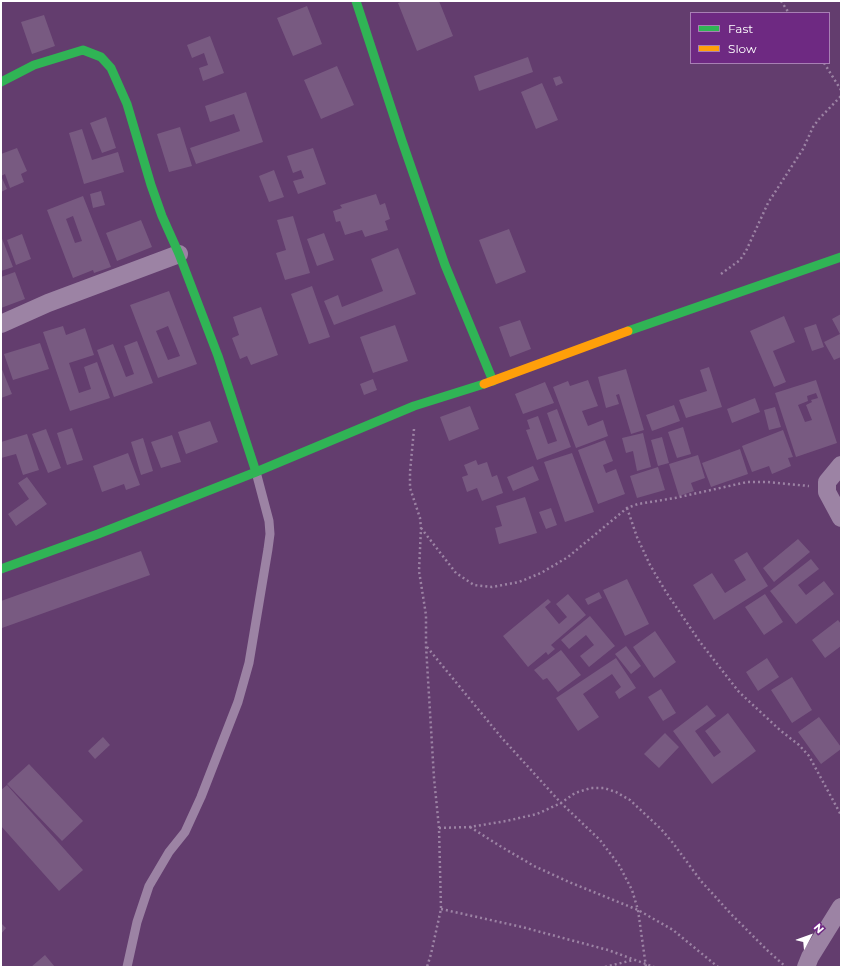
<!DOCTYPE html>
<html>
<head>
<meta charset="utf-8">
<style>
  body { margin:0 }
  #map { position:relative; width:842px; height:968px; overflow:hidden; background:#633d6e; font-family:Montserrat,sans-serif }
  canvas { display:block }
  .frame { position:absolute; inset:0; border:2px solid #fff; pointer-events:none }
  .legend { position:absolute; left:690px; top:12px; width:140px; height:52px; box-sizing:border-box; background:#6e2982; border:1px solid #a87fb4; margin:0; padding:5px 7px; list-style:none; font-size:12px; color:#fff }
  .legend li { display:flex; align-items:center; gap:8px; height:20px }
  .legend b { width:20px; border:1px solid #a87fb4 }
  .north { position:absolute; left:790px; top:916px; width:40px; height:40px; -webkit-text-stroke:3px #6e2982; paint-order:stroke; rotate:49deg; font-size:11px; font-weight:700; line-height:16px; text-align:center; color:#fff }
  .north::after { content:''; display:block; margin:auto; width:14px; height:18px; background:#fff; clip-path:polygon(50% 0,100% 100%,50% 72%,0 100%) }
</style>
</head>
<body>
<div id="map">
<canvas width="842" height="968"></canvas>
<div class="frame"></div>
<ul class="legend">
<li><b style="height:5px;background:#30b455"></b>Fast</li>
<li><b style="height:5px;background:#ff9f0a"></b>Slow</li>
</ul>
<div class="north">N</div>
</div>
<script>
const g = document.querySelector('canvas').getContext('2d');
g.lineJoin = 'round';
function fill(path, color) {
  g.fillStyle = color;
  g.fill(path, 'evenodd');
}
function poly(rows) {
  const path = new Path2D();
  for (const r of rows) {
    path.moveTo(r[0], r[1]);
    for (let i = 2; i < r.length; i += 2) path.lineTo(r[i], r[i + 1]);
  }
  return path;
}
function strokePath(path, color, width, dash) {
  g.strokeStyle = color;
  g.lineWidth = width;
  g.lineCap = dash ? 'butt' : 'round';
  g.setLineDash(dash || []);
  g.stroke(path);
}
const building = poly([
  [404,1,439,1,453,36,417,51,398,3],
  [307,6,322,44,293,56,277,18],
  [44,15,55,46,32,54,21,22],
  [210,36,224,73,203,81,199,68,208,65,204,53,192,58,187,45],
  [528,57,533,72,479,91,474,76],
  [337,66,354,105,321,119,304,80],
  [560,76,563,83,556,86,553,78],
  [542,83,558,120,536,129,521,92],
  [246,92,263,142,196,164,190,148,240,131,234,114,210,122,205,106],
  [106,117,116,148,102,153,90,123],
  [180,127,192,166,169,172,157,134],
  [82,129,92,160,118,152,124,172,84,184,69,133],
  [17,148,27,171,21,174,24,182,10,188,5,174,1,176,7,189,1,192,1,154],
  [313,148,326,184,298,194,293,181,304,178,301,170,293,173,287,156],
  [274,170,284,197,269,202,259,176],
  [101,191,105,205,93,208,90,194],
  [376,194,380,205,385,203,390,219,385,221,388,230,365,237,362,230,345,235,340,221,336,222,333,211,342,208,340,205],
  [83,196,111,267,94,273,93,270,73,278,47,210],
  [73,216,82,241,75,243,66,219],
  [293,216,310,273,285,280,276,253,286,250,277,220],
  [141,220,152,247,117,261,106,233],
  [509,229,526,272,496,284,479,240],
  [324,233,334,260,317,266,307,239],
  [22,234,31,259,16,265,7,240],
  [1,236,13,267,1,271],
  [398,248,416,294,334,325,324,301,338,295,342,307,383,291,371,259],
  [15,272,25,299,1,308,1,277],
  [312,286,330,337,309,344,291,294],
  [169,291,197,364,158,378,130,305],
  [168,326,180,356,168,360,156,331],
  [261,307,278,355,251,365,247,356,240,359,232,338,239,335,233,317],
  [841,314,841,357,834,360,824,342,840,334,832,319],
  [784,316,795,342,773,351,786,382,774,387,750,331],
  [520,320,531,349,510,357,499,327],
  [816,324,824,347,812,351,804,328],
  [395,325,408,361,373,373,360,337],
  [63,326,66,335,85,328,94,355,69,363,79,393,91,389,84,367,97,362,110,398,70,411,43,332],
  [137,341,153,383,114,397,97,350,113,344,126,377,134,374,124,346],
  [40,343,49,369,13,380,4,354],
  [1,367,12,394,1,398],
  [709,367,722,407,686,418,679,400,707,391,700,370],
  [626,369,644,430,631,434,619,394,616,395,619,404,606,408,598,377],
  [373,379,377,390,364,395,360,384],
  [588,380,598,406,582,411,588,426,603,420,608,436,576,448,553,387,568,381,570,386],
  [816,380,837,443,796,457,775,393],
  [816,393,818,398,811,400,812,402,806,405,812,420,805,422,798,405,808,401,807,396],
  [545,382,554,403,523,414,515,394],
  [755,398,760,412,732,423,727,409],
  [674,405,680,421,652,431,646,415],
  [470,406,479,429,449,441,440,417],
  [775,407,781,427,769,430,764,410],
  [557,409,571,447,537,460,526,430,530,429,527,420,538,416,548,444,557,441,547,413],
  [210,421,218,442,186,454,178,432],
  [683,427,691,454,677,458,668,432],
  [72,428,83,460,67,465,57,433],
  [46,429,61,468,48,473,32,434],
  [783,430,793,457,788,458,791,466,772,474,769,466,752,472,742,446],
  [643,433,651,467,637,471,633,451,626,453,622,438],
  [27,434,39,470,23,475,16,454,1,458,1,442],
  [172,435,181,462,161,468,151,442],
  [662,437,669,463,658,466,651,440],
  [143,438,153,471,141,475,131,442],
  [605,440,613,461,603,465,606,473,616,469,625,494,598,504,578,450],
  [740,449,748,474,711,487,702,463],
  [128,453,140,485,126,490,124,484,102,492,93,466],
  [572,453,594,512,565,522,544,462],
  [698,455,705,478,691,483,694,491,679,496,669,464],
  [476,460,478,465,487,462,492,477,497,475,503,493,482,501,477,488,467,492,462,477,468,475,464,465],
  [533,466,539,480,513,491,507,477],
  [658,467,665,490,637,498,630,476],
  [27,477,47,504,16,526,8,514,29,499,18,483],
  [525,497,537,533,499,544,495,528,502,526,496,506],
  [551,508,557,525,546,529,539,512],
  [798,539,810,552,774,582,763,568],
  [141,551,150,575,2,628,1,625,1,601],
  [747,552,768,586,714,620,693,585,712,573,725,593,746,580,734,560],
  [811,559,819,569,798,585,806,595,824,581,834,594,796,624,770,591],
  [627,579,649,624,625,636,603,590],
  [599,592,602,598,588,605,585,599],
  [568,594,586,615,551,645,555,649,548,655,546,652,528,667,503,636,548,599,551,602,545,607,559,624,567,617,556,604],
  [765,594,783,622,764,635,745,607],
  [590,616,615,646,589,667,580,656,594,645,586,635,569,649,561,640],
  [838,620,841,624,841,646,825,658,812,640],
  [655,631,676,662,654,678,633,647],
  [626,646,641,666,631,674,615,654],
  [561,650,581,675,558,692,547,678,543,680,534,670],
  [616,658,636,688,619,699,615,692,621,687,612,674,583,694,599,717,578,731,556,698],
  [767,658,779,677,758,691,746,672],
  [792,677,812,710,792,723,771,690],
  [661,689,676,713,663,721,648,697],
  [707,705,716,716,695,731,714,757,721,752,705,731,728,713,756,751,712,784,673,731],
  [819,717,841,747,841,749,821,764,798,732],
  [665,733,679,747,659,768,644,754],
  [103,737,110,745,95,759,88,751],
  [29,764,83,821,62,841,7,784],
  [7,785,83,870,59,891,1,826,1,790],
  [1,923,6,928,1,934],
  [45,955,55,967,31,967]
]);
const path = poly([
  [781,1,789,13],
  [824,63,841,90],
  [721,274,740,260,746,251,768,203,803,149,813,127,819,119,841,96],
  [414,429,410,472,410,488,420,518,421,528,419,571,426,615,426,646,434,778,439,828,441,909,431,954,427,967],
  [627,508,637,537,650,565,666,592,700,642,739,692,781,731,799,745,809,756,841,815],
  [421,528,456,573,474,585,492,587,519,582,541,573,568,557,627,508,638,504,675,498,747,482,767,482,809,486],
  [427,647,501,737,561,803,600,840,619,865,632,890,638,910,646,967],
  [470,827,500,846,534,866,569,882,638,910,673,930,718,967],
  [439,828,470,827,506,821,537,814,561,803,575,793,591,788,604,788,616,792,630,800,661,829,673,843,701,881,731,914,768,951,786,967],
  [441,909,522,927,563,938,608,950,654,967],
  [605,967,633,960]
]);
const lane = poly([
  [127,967,137,922,149,886,169,852,185,832,201,797,238,702,249,663,268,549,270,534,269,521,256,472]
]);
const street = poly([
  [1,324,48,303,179,254],
  [841,465,827,482,827,492,841,518],
  [806,967,810,957,841,907]
]);
const fast = poly([
  [356,1,402,141,445,265,493,381],
  [1,82,34,65,83,50,101,57,111,68,127,104,151,185,162,216,179,254,218,356,256,472],
  [628,331,841,257],
  [1,569,98,534,256,472,414,406,484,384]
]);
const slow = poly([
  [484,384,628,331]
]);
fill(building, '#785a81');
strokePath(path, '#9c83a4', 2.5, [2, 3]);
strokePath(lane, '#9c83a4', 9);
strokePath(street, '#9c83a4', 18);
strokePath(fast, '#30b455', 9);
strokePath(slow, '#ff9f0a', 9);
</script>
</body>
</html>
